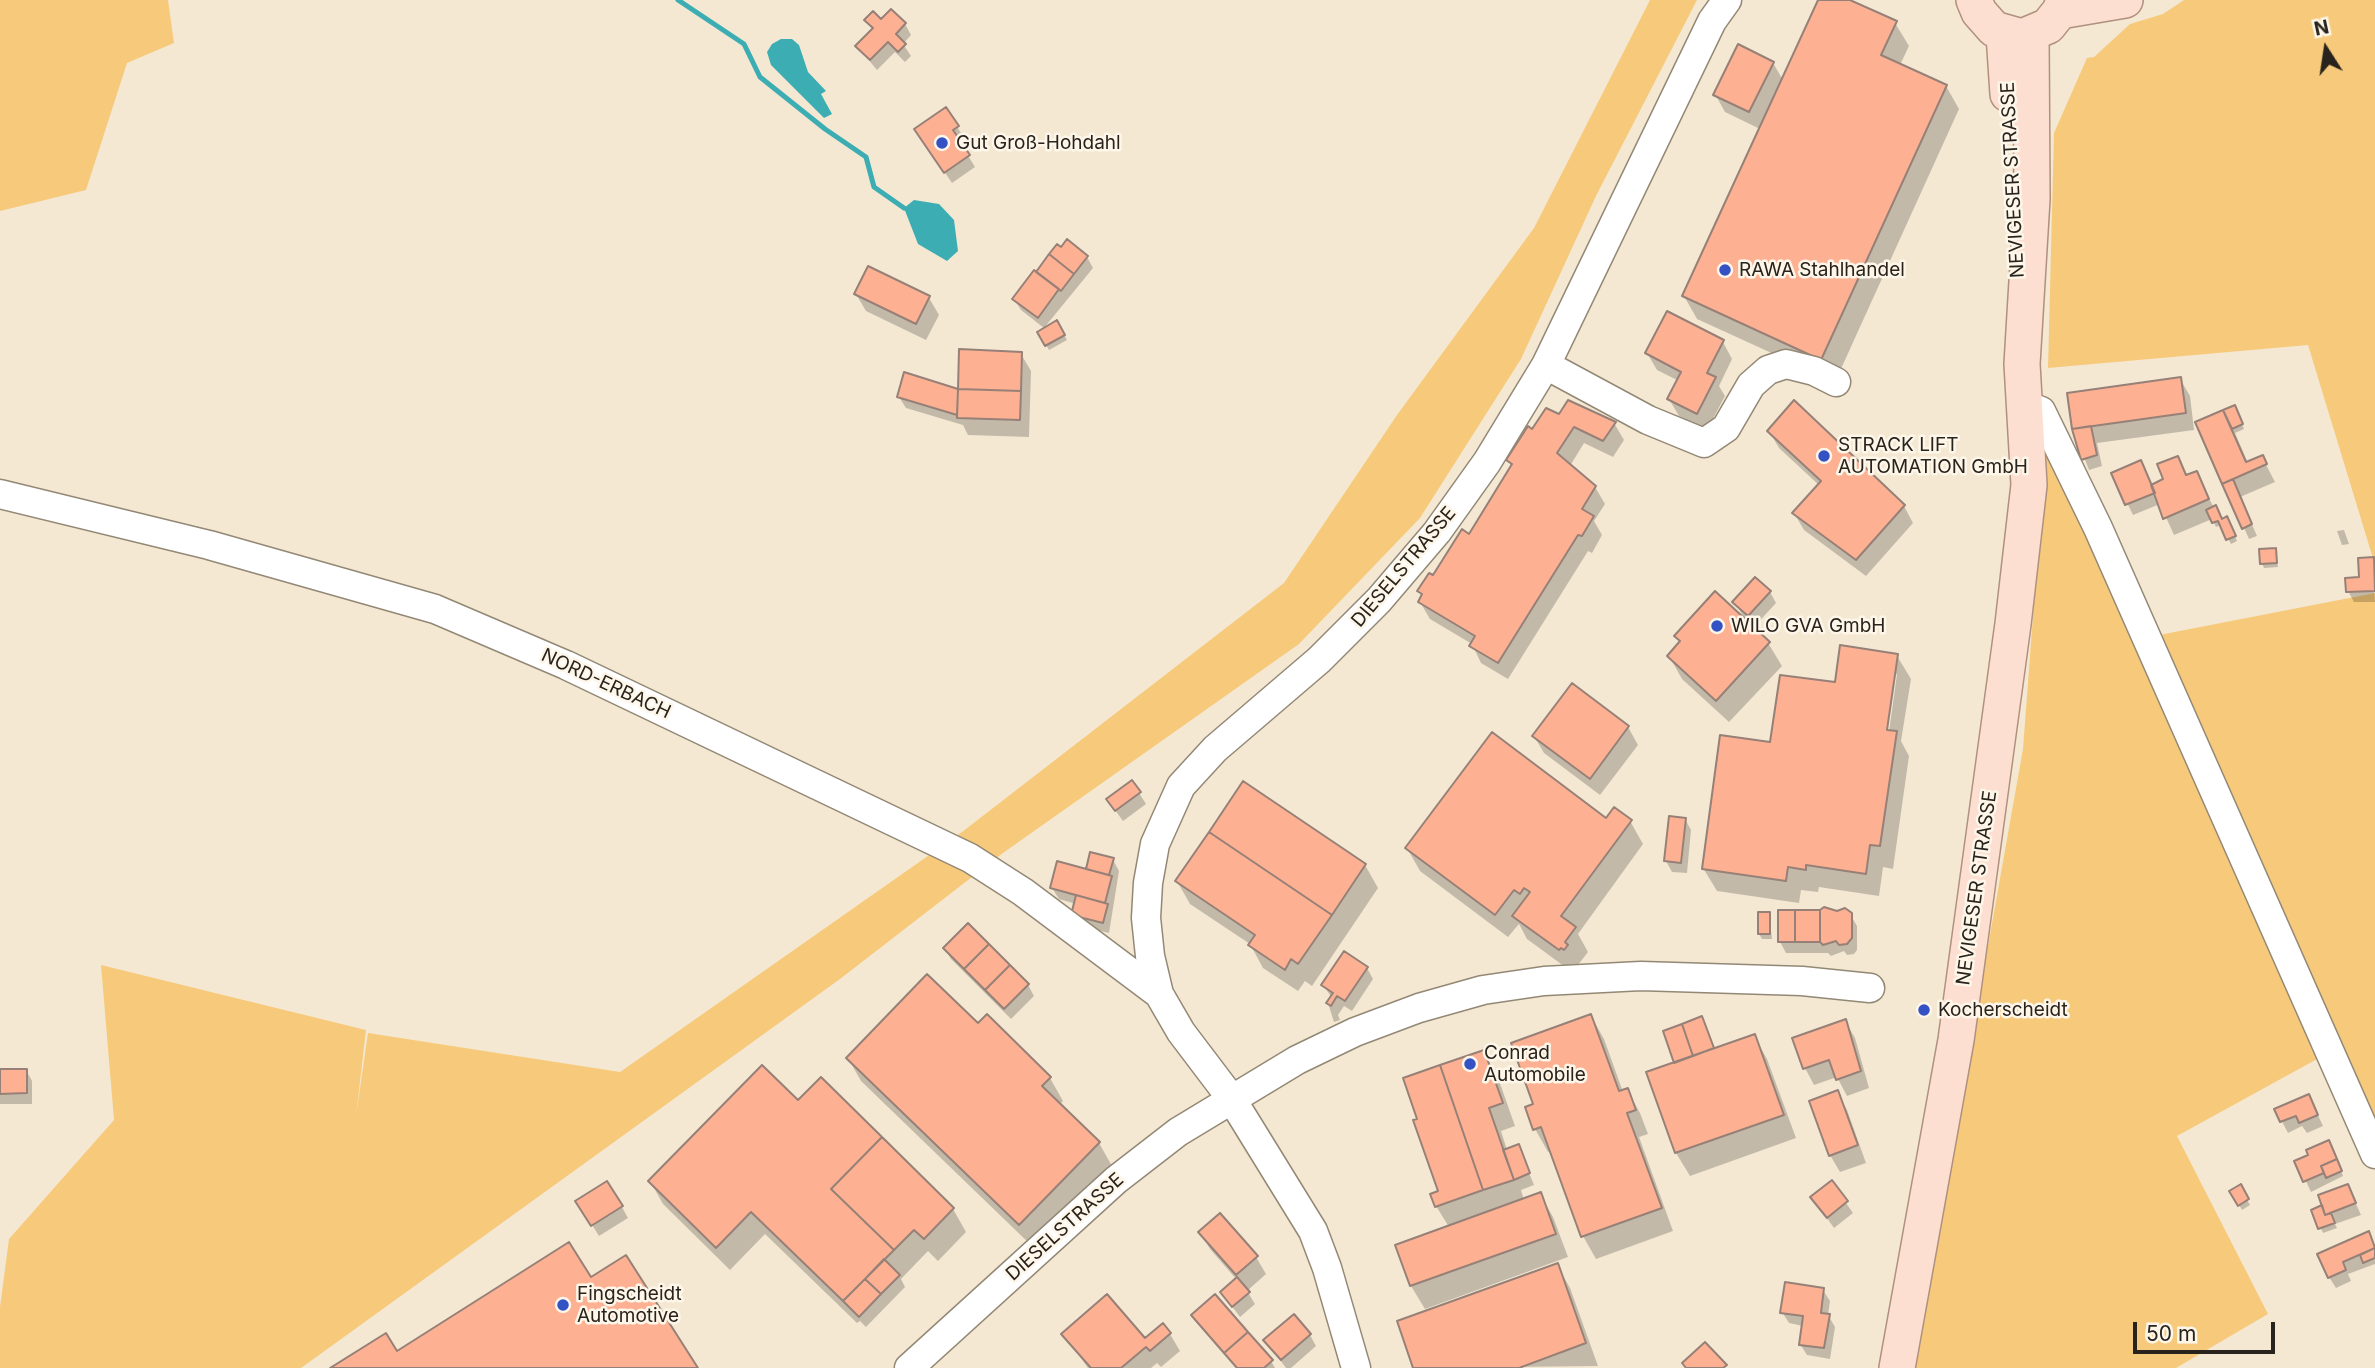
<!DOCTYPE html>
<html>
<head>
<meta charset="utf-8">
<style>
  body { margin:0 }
  #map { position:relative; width:2375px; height:1368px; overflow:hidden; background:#f4e8d3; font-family:Inter,sans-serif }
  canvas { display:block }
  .north { position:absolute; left:2291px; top:14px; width:70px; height:70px; -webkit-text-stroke:5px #fdf6e9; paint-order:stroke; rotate:348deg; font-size:19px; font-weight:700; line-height:28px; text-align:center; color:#28231c }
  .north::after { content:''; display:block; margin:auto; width:24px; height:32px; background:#28231c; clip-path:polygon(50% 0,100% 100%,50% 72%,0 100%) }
  .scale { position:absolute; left:2133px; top:1322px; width:142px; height:32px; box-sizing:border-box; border:4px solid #28231c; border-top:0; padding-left:9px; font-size:21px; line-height:24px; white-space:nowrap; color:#28231c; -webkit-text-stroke:5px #fdf6e9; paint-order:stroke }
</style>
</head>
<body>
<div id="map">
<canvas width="2375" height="1368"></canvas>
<div class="north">N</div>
<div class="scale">50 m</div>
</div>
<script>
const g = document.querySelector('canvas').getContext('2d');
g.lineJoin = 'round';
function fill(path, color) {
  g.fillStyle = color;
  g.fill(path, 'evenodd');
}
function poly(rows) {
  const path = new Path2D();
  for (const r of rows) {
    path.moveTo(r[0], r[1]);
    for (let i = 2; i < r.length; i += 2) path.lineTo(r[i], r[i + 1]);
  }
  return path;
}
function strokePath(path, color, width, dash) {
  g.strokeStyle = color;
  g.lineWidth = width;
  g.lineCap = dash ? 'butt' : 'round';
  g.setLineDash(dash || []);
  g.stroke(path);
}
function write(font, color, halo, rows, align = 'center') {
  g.font = font + ' Inter,sans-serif';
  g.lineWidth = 5;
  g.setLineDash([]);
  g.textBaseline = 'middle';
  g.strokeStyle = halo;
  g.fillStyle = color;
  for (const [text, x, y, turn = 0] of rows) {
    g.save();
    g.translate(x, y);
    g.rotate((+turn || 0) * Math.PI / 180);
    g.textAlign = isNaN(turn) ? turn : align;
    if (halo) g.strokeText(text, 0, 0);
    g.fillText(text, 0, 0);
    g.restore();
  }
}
const green = poly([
  [0,0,168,0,174,43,127,63,86,190,0,211],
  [1650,0,1697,0,1596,196,1521,359,1420,518,1299,644,1003,853,840,979,301,1368,0,1368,0,1307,9,1239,114,1120,101,965,366,1030,356,1116,368,1033,620,1072,962,832,1284,583,1397,415,1534,228],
  [2184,0,2375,0,2375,565,2308,345,2048,368,2054,133,2087,58,2094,57,2130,24,2163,14],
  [2047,429,2154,636,2375,593,2375,1125,2339,1047,2177,1136,2268,1314,2176,1368,1902,1368,1961,1098,2023,749]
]);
const water = poly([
  [781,39,792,39,799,45,808,72,826,91,821,94,832,114,824,118,771,65,767,52,772,44],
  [914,200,939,204,954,220,958,251,947,261,918,244,904,208]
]);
const shadow = poly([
  [1819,0,1846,0,1895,23,1909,46,1900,65,1946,86,1959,109,1835,382,1697,319,1684,296,1760,129,1725,112,1715,94,1773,63,1783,80],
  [867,20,905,24,911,35,903,44,911,56,905,62,895,52,877,70,857,46,873,30],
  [946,109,964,138,959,141,975,167,952,183,923,140],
  [1087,257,1093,268,1044,328,1021,310,1014,299],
  [856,294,929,298,939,315,926,340,866,311],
  [1056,322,1067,340,1049,350,1039,332],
  [1723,342,1732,359,1719,386,1725,396,1707,430,1679,416,1669,399,1679,381,1657,370,1647,353],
  [1021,354,1031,371,1029,437,968,435,963,425,906,408,899,397,906,375,959,391],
  [2180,379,2190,396,2194,430,2097,443,2102,466,2089,470,2073,428],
  [2234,407,2244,429,2235,433,2248,463,2262,457,2275,482,2240,497,2257,536,2249,539,2197,423],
  [1559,416,1614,423,1624,440,1613,457,1584,443,1570,466,1595,487,1605,504,1594,521,1602,535,1592,553,1588,551,1508,679,1481,663,1472,644,1430,619,1420,602,1423,597,1420,591,1469,536,1512,468,1508,460,1533,431],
  [1769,431,1904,506,1913,523,1866,576,1804,530,1794,513,1820,486,1779,448],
  [2177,458,2188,476,2196,473,2214,508,2222,521,2229,523,2237,541,2231,544,2221,525,2216,527,2212,519,2174,535,2160,504,2133,515,2113,474,2152,486,2166,480],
  [2344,530,2349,544,2342,545,2337,531],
  [2275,550,2278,567,2264,568,2262,563],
  [2373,559,2375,602,2354,602,2348,591],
  [1770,592,1776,603,1753,628,1768,643,1782,666,1729,722,1682,679,1669,656,1681,644,1676,636,1745,620,1735,602],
  [1897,656,1911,679,1901,741,1909,756,1893,869,1883,867,1879,896,1819,887,1818,892,1801,890,1799,903,1717,891,1703,868,1772,744,1836,684],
  [1894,674,1897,674,1888,739,1884,738],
  [1572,686,1628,727,1638,745,1600,795,1544,753,1534,736],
  [1132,782,1146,804,1123,821,1115,810],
  [1685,819,1691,830,1687,873,1672,872,1666,861],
  [1606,820,1630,821,1643,844,1578,934,1588,952,1578,965,1580,969,1572,972,1527,939,1519,924,1508,937,1420,871,1407,848],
  [1113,860,1119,871,1109,933,1080,926,1076,904,1059,899,1052,888],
  [1365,865,1378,888,1312,986,1305,981,1298,991,1263,968,1250,944,1190,904,1177,881],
  [1829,909,1850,914,1857,926,1857,950,1854,954,1847,955,1844,951,1831,956,1828,953,1786,953,1780,942,1780,912],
  [1769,914,1772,939,1762,939,1759,934],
  [945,948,1028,985,1034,996,1011,1019,951,959],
  [1367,968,1373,979,1352,1011,1344,1006,1338,1015,1340,1020,1334,1022,1328,1003,1332,998,1323,985],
  [1591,1016,1604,1039,1623,1092,1627,1090,1640,1113,1648,1134,1639,1137,1673,1231,1596,1259,1583,1236,1552,1150,1548,1152,1535,1129,1536,1105],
  [1701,1019,1715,1050,1754,1036,1767,1059,1796,1138,1690,1176,1676,1153,1648,1073,1676,1064],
  [1845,1021,1855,1038,1869,1088,1847,1096,1837,1077,1814,1085,1805,1068],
  [978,1026,1050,1078,1063,1101,1059,1105,1099,1143,1112,1166,1033,1247,861,1081,848,1058],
  [1483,1052,1497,1075,1515,1126,1501,1131,1507,1150,1518,1146,1534,1185,1521,1190,1524,1200,1540,1194,1553,1217,1568,1257,1425,1309,1411,1286,1397,1246,1449,1227,1436,1206],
  [26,1070,32,1081,32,1104,0,1104,0,1071],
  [1837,1093,1847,1110,1866,1163,1840,1172,1830,1155],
  [798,1103,953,1209,966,1232,938,1261,928,1251,901,1279,905,1287,866,1327,860,1321,857,1323,765,1234,730,1270,663,1204,650,1181],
  [2314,1107,2323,1126,2307,1133,2302,1126,2288,1133,2276,1110],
  [2297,1162,2341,1171,2343,1176,2311,1192],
  [1832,1183,1853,1213,1834,1228,1812,1197],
  [2348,1186,2361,1215,2335,1224,2337,1228,2323,1233,2313,1211,2324,1206],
  [2240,1187,2250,1205,2242,1210,2232,1192],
  [622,1207,628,1218,599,1236,584,1212],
  [1200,1232,1256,1257,1266,1274,1247,1291,1255,1304,1240,1317,1222,1293,1237,1280,1210,1249],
  [2368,1233,2375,1245,2375,1264,2348,1274,2351,1281,2336,1288,2329,1277],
  [1557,1265,1570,1288,1598,1366,1415,1368],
  [1823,1290,1830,1301,1828,1315,1835,1327,1830,1359,1807,1355,1800,1344,1803,1326,1789,1323,1782,1312],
  [1193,1316,1271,1361,1275,1368,1236,1368],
  [1064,1334,1145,1341,1170,1334,1180,1351,1161,1367,1157,1363,1151,1368,1088,1368],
  [1310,1335,1316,1346,1291,1368,1286,1368,1266,1341]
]);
const stream = poly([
  [678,0,744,44,760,77,825,129,866,157,874,187,904,208]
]);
const building = poly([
  [1818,0,1850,0,1897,21,1881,55,1947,85,1821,360,1682,296,1818,0],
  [891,9,906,23,896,34,906,44,898,52,888,42,870,60,855,46,873,28,864,20,873,11,881,19,891,9],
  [1738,44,1774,62,1749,112,1713,95,1738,44],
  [946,107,959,126,953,130,970,155,944,173,914,129,946,107],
  [1067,239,1088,256,1074,274,1049,254,1057,244,1061,247,1067,239],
  [1049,254,1074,274,1061,291,1036,272,1049,254],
  [868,266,930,296,916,324,854,294,868,266],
  [1034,270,1059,289,1038,318,1012,299,1034,270],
  [1667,311,1724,340,1707,373,1716,377,1697,414,1667,399,1681,372,1645,353,1667,311],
  [1057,320,1065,335,1045,346,1037,332,1057,320],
  [959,349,1022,352,1021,391,958,389,959,349],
  [904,372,958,389,957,415,897,397,904,372],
  [2181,377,2186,413,2072,429,2067,393,2181,377],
  [958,389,1021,391,1020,420,957,418,958,389],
  [1568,400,1616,422,1603,441,1574,427,1557,453,1596,486,1582,509,1594,516,1582,536,1578,535,1498,663,1469,646,1475,636,1418,602,1422,594,1417,591,1429,573,1433,575,1462,529,1469,534,1512,464,1506,460,1528,426,1532,429,1546,408,1559,414,1568,400],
  [1794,400,1905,505,1856,560,1792,513,1821,481,1767,431,1794,400],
  [2235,405,2243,424,2232,429,2223,410,2235,405],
  [2223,410,2246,462,2263,455,2267,464,2222,484,2195,422,2223,410],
  [2091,426,2097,455,2081,460,2072,429,2091,426],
  [2178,456,2186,475,2197,471,2209,499,2163,519,2151,485,2163,479,2157,464,2178,456],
  [2141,460,2155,493,2125,505,2111,473,2141,460],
  [2233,479,2252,524,2242,529,2222,484,2233,479],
  [2216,505,2222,519,2227,516,2236,536,2226,540,2218,521,2212,523,2206,510,2216,505],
  [2276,548,2277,563,2260,564,2259,549,2276,548],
  [2374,557,2375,591,2346,592,2345,578,2359,577,2358,558,2374,557],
  [1755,577,1771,591,1748,616,1732,602,1755,577],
  [1715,591,1770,642,1716,701,1667,656,1680,641,1674,636,1715,591],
  [1840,645,1898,654,1887,730,1897,731,1880,846,1870,845,1866,874,1806,865,1806,870,1788,867,1786,881,1702,869,1720,735,1770,742,1780,675,1835,682,1840,645],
  [1572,683,1629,726,1590,779,1532,736,1572,683],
  [1492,732,1606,818,1614,807,1632,820,1561,916,1576,927,1565,942,1568,945,1564,950,1561,948,1559,950,1512,916,1530,892,1524,888,1520,894,1514,890,1495,915,1405,848,1492,732],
  [1132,780,1141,792,1115,811,1106,799,1132,780],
  [1243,781,1366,864,1332,915,1209,832,1243,781],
  [1669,816,1686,818,1681,863,1664,861,1669,816],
  [1209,832,1332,915,1298,964,1291,959,1285,970,1248,945,1255,935,1175,881,1209,832],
  [1090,852,1114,858,1109,875,1086,869,1090,852],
  [1057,861,1112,876,1105,903,1050,888,1057,861],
  [1076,895,1108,904,1103,923,1071,915,1076,895],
  [1824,907,1837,911,1845,908,1852,913,1852,938,1847,944,1839,945,1836,941,1823,945,1820,942,1820,910,1824,907],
  [1778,910,1795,910,1795,942,1778,942,1778,910],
  [1795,910,1820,910,1820,942,1795,942,1795,910],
  [1758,912,1770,912,1770,934,1758,934,1758,912],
  [968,923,989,944,964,969,943,948,968,923],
  [989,944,1010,965,985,990,964,969,989,944],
  [1344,951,1368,967,1345,1001,1337,996,1331,1006,1326,1003,1333,993,1321,985,1344,951],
  [1010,965,1029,984,1004,1009,985,990,1010,965],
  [927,974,978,1023,987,1014,1051,1077,1042,1086,1100,1142,1019,1225,846,1058,927,974],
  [1591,1014,1619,1091,1628,1088,1636,1110,1627,1113,1662,1208,1581,1237,1541,1127,1533,1130,1525,1107,1533,1104,1511,1043,1591,1014],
  [1702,1016,1714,1048,1693,1056,1682,1024,1702,1016],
  [1846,1019,1861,1071,1836,1080,1829,1060,1803,1069,1792,1038,1846,1019],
  [1682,1024,1693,1056,1674,1063,1663,1031,1682,1024],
  [1755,1034,1784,1115,1675,1153,1646,1072,1755,1034],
  [1484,1050,1503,1103,1489,1108,1514,1180,1483,1190,1440,1065,1484,1050],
  [762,1065,798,1100,821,1077,882,1137,831,1189,894,1250,843,1301,751,1212,716,1248,648,1181,762,1065],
  [1440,1065,1483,1190,1435,1207,1430,1194,1438,1191,1413,1120,1417,1119,1403,1078,1440,1065],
  [0,1069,27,1069,27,1093,0,1094,0,1069],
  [1838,1090,1858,1145,1829,1156,1809,1101,1838,1090],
  [2309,1094,2318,1115,2299,1123,2296,1116,2280,1122,2274,1109,2309,1094],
  [882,1137,954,1208,924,1239,914,1230,894,1250,831,1189,882,1137],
  [2329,1140,2337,1159,2321,1166,2324,1173,2303,1182,2294,1161,2308,1155,2306,1150,2329,1140],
  [1519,1144,1530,1173,1514,1180,1503,1150,1519,1144],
  [2337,1159,2342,1171,2326,1178,2321,1166,2337,1159],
  [1832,1180,1848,1201,1827,1218,1810,1197,1832,1180],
  [607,1181,623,1206,591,1226,575,1201,607,1181],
  [2241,1184,2249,1199,2238,1206,2229,1191,2241,1184],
  [2348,1184,2356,1203,2325,1215,2318,1195,2348,1184],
  [1541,1192,1556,1234,1410,1286,1395,1245,1541,1192],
  [2322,1205,2325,1215,2331,1213,2335,1223,2318,1229,2311,1210,2322,1205],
  [1220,1213,1258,1256,1236,1275,1198,1232,1220,1213],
  [2369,1231,2375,1248,2343,1262,2346,1270,2328,1278,2317,1254,2369,1231],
  [569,1242,591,1277,626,1255,698,1368,330,1368,386,1333,397,1351,569,1242],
  [2375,1248,2375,1258,2363,1263,2360,1255,2375,1248],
  [884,1259,900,1275,881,1294,865,1279,884,1259],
  [1558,1263,1586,1343,1519,1368,1413,1368,1397,1321,1558,1263],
  [1237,1277,1250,1292,1232,1307,1220,1292,1237,1277],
  [865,1279,881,1294,859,1317,843,1301,865,1279],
  [1785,1282,1824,1288,1821,1313,1830,1314,1824,1348,1799,1345,1803,1316,1780,1313,1785,1282],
  [1107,1294,1145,1338,1163,1323,1171,1333,1150,1351,1146,1347,1121,1368,1091,1368,1061,1334,1107,1294],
  [1215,1294,1248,1332,1224,1353,1191,1315,1215,1294],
  [1294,1314,1311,1334,1281,1360,1263,1340,1294,1314],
  [1248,1332,1273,1360,1264,1368,1237,1368,1224,1353,1248,1332],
  [1705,1342,1727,1365,1723,1368,1686,1368,1682,1363,1705,1342]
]);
const minor = poly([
  [1546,365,1648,420,1704,443,1726,428,1751,385,1768,370,1786,364,1814,371,1836,382],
  [2022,404,2041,411,2098,528,2375,1154],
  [0,494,209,545,435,609,566,665,970,858,1023,892,1159,994],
  [909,1368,1116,1180,1178,1132,1297,1060,1355,1032,1419,1008,1483,990,1544,981,1641,976,1802,981,1870,988],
  [1356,1368,1327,1268,1313,1231,1231,1098,1181,1032,1159,994,1150,956,1146,918,1148,883,1155,844,1181,786,1215,749,1319,660,1379,600,1437,532,1487,462,1546,365,1712,21,1727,0]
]);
const major = poly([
  [1974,0,1979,12,1994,29,2022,37,2048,26,2060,11,2064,0],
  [2060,11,2125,0],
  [2004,34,2008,94],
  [1897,1368,1956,1040,2013,624,2029,485,2022,364,2032,199,2031,35]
]);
const markers = [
  [942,143,7,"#3452c3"],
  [1725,270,7,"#3452c3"],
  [1824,456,7,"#3452c3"],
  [1717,626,7,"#3452c3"],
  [1924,1010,7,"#3452c3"],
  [1470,1064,7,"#3452c3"],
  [563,1305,7,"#3452c3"]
];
const poiNames = [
  ["Gut Groß-Hohdahl",956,143],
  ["RAWA Stahlhandel",1739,270],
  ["STRACK LIFT",1838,445],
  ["AUTOMATION GmbH",1838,467],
  ["WILO GVA GmbH",1731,626],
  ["Kocherscheidt",1938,1010],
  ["Conrad",1484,1053],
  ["Automobile",1484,1075],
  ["Fingscheidt",577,1294],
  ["Automotive",577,1316]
];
const streetNames = [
  ["NEVIGESER STRASSE",2013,180,-93],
  ["DIESELSTRASSE",1404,567,-50],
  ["NORD-ERBACH",606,684,25],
  ["NEVIGESER STRASSE",1977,888,-82],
  ["DIESELSTRASSE",1065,1227,-42]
];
fill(green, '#f7ca7b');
fill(water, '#3dadb4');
fill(shadow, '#0003');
strokePath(stream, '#3dadb4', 5);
fill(building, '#fdb192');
strokePath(building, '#968077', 2);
strokePath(minor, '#938875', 31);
strokePath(major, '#b0907e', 38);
strokePath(minor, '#fff', 28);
strokePath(major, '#fcdfd1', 35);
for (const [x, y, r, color] of markers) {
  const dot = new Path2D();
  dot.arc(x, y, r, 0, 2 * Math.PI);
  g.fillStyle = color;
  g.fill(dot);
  strokePath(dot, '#fdf6e9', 2.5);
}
write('19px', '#28231c', '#fdf6e9', poiNames, 'left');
write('19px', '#28231c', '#fdf6e9', streetNames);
</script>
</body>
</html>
